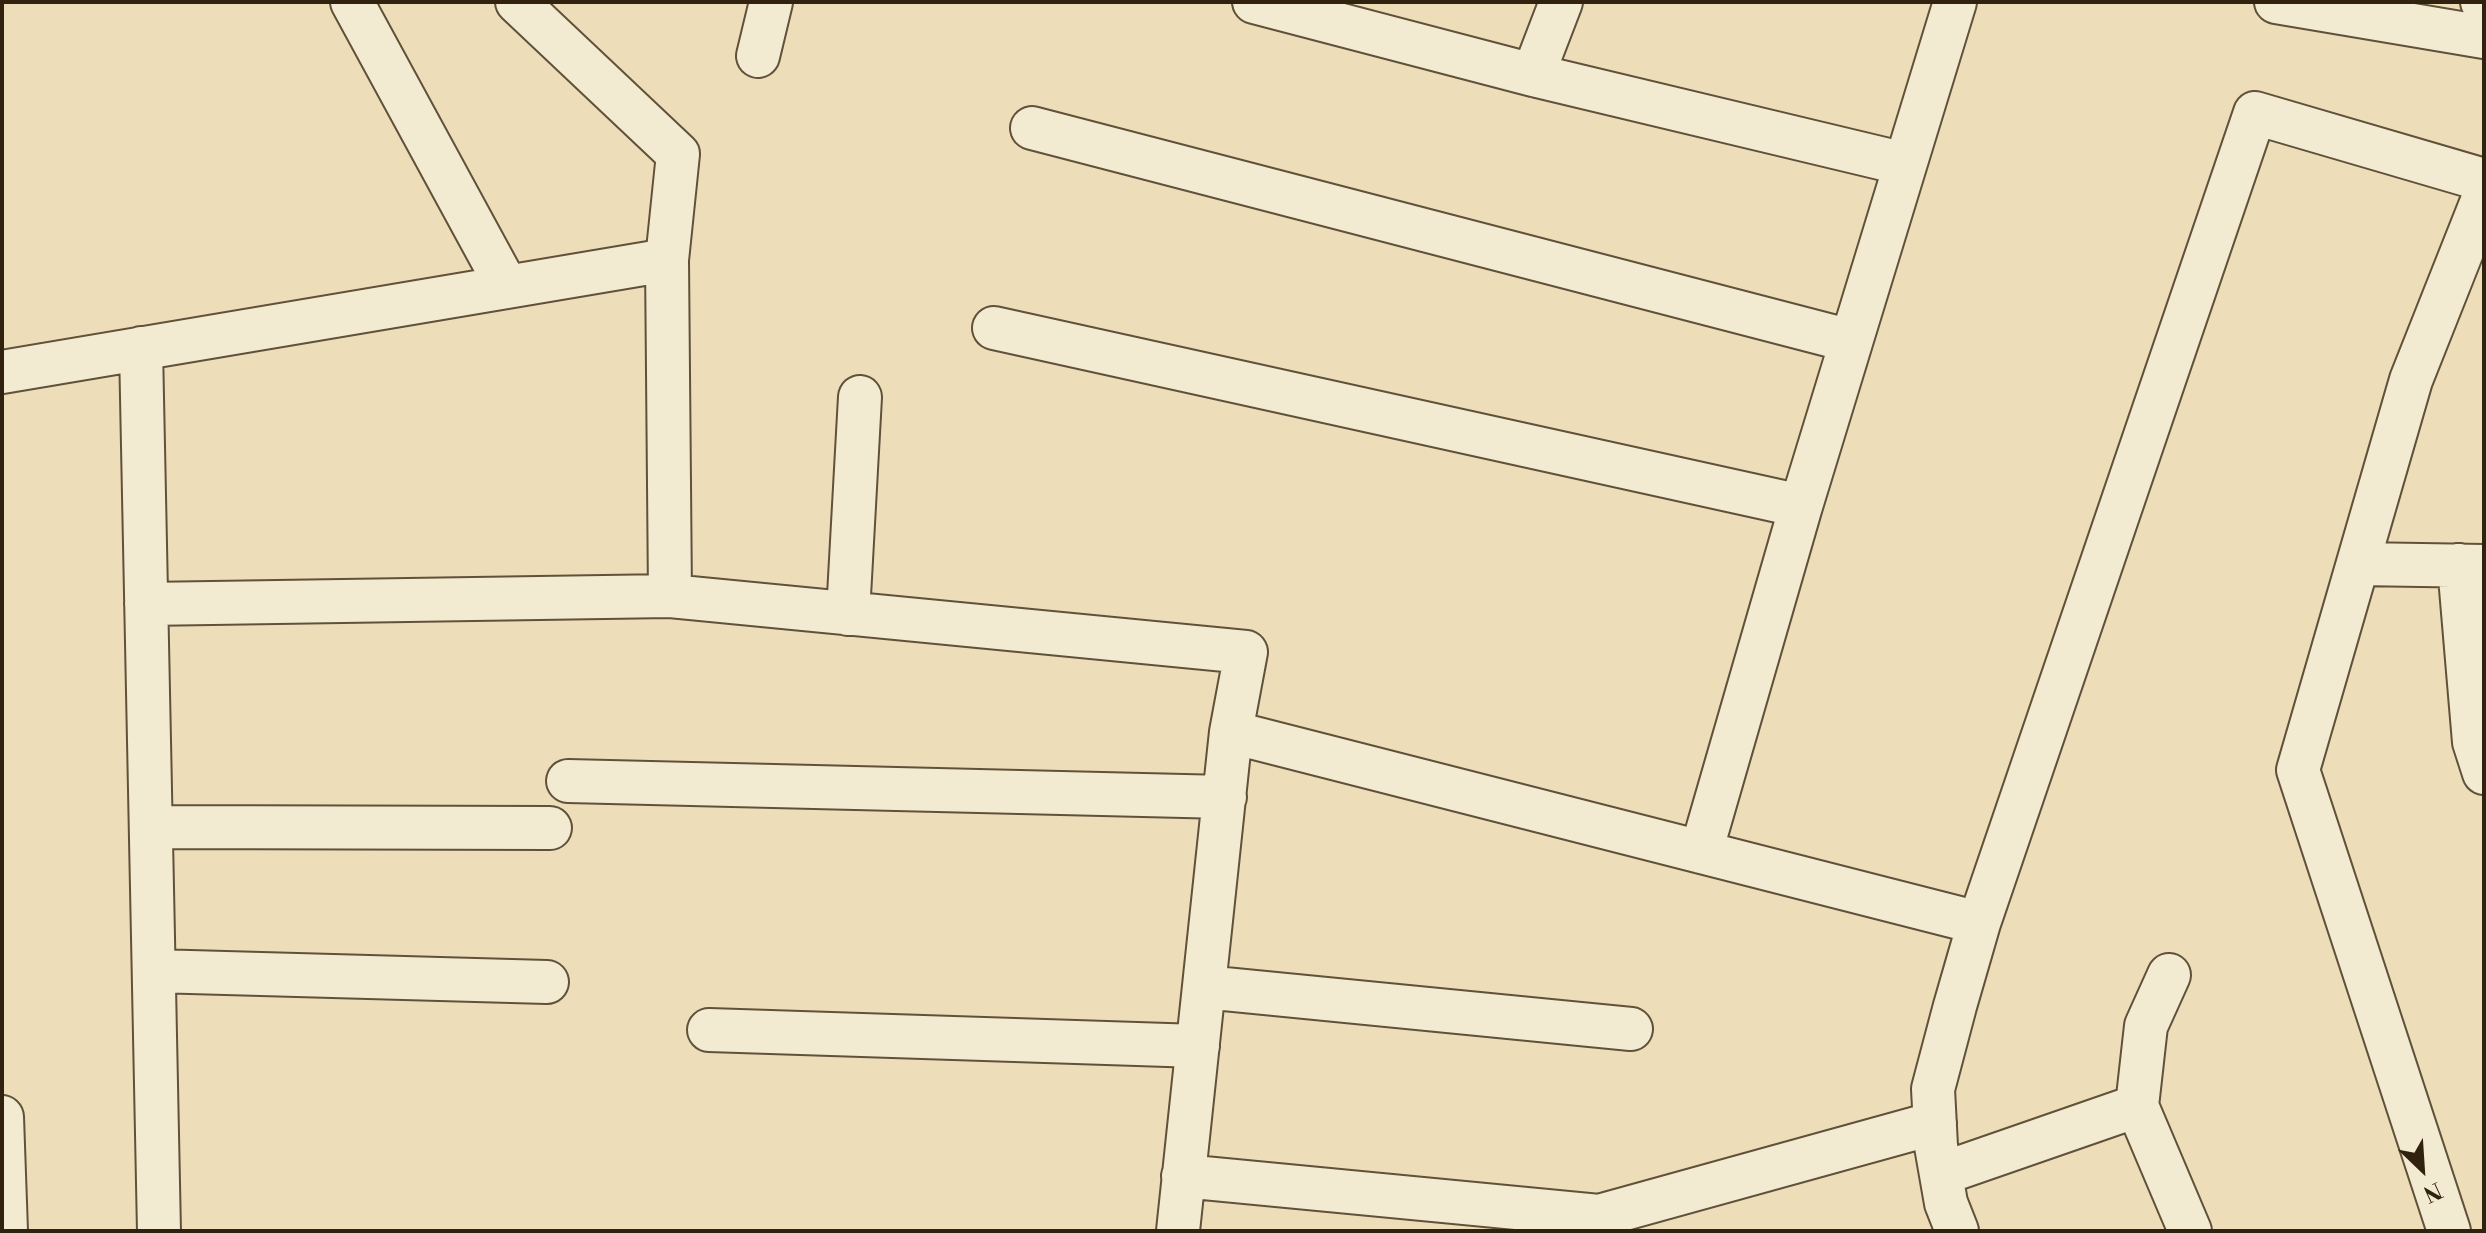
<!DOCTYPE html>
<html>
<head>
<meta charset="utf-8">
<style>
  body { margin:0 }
  #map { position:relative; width:2486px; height:1233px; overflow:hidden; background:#eddeb9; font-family:"Libre Bodoni",serif }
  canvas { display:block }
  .frame { position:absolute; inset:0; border:4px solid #31220f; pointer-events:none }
  .north { position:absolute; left:2382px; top:1129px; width:80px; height:80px; -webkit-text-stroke:6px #f3ead2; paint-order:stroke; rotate:155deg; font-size:22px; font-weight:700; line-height:32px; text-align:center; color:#31220f }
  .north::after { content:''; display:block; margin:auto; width:28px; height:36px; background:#31220f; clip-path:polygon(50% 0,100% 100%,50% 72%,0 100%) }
</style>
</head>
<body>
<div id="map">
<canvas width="2486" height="1233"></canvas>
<div class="frame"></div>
<div class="north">N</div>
</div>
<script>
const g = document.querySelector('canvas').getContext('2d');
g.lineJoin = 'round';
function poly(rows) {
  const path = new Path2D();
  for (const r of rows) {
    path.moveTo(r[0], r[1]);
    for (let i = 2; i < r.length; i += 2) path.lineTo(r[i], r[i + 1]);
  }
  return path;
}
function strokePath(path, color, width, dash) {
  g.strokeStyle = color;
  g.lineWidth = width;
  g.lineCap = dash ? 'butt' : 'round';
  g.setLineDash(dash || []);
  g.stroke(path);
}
const street = poly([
  [352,2,507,287],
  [1254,2,1533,75,1905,164],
  [2276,2,2484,37],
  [2482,2,2484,5],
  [758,56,771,2],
  [1533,75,1561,2],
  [1032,128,1851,341],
  [667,260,670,596],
  [994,328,1801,506,1701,852],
  [141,348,159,1231],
  [2,372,667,260,678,154,517,2],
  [1801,506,1955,2],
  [2358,564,2484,566],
  [2459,565,2474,742,2484,773],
  [146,604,670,596,1246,652,1231,732,1178,1231],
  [848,614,860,397],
  [1231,732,1979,923],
  [568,781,1225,797],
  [151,827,550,828],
  [154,971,547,982],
  [2169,975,2146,1026,2137,1106,2190,1231],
  [1204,987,1631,1029],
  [709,1030,1198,1046],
  [2,1117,6,1231],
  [1941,1174,2137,1106],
  [1183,1176,1599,1216,1935,1123],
  [1957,1231,1946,1203,1936,1146,1933,1089,1955,1006,1979,923,2255,113,2484,180],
  [2449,1231,2298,770,2411,380,2484,196]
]);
strokePath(street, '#60513a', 46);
strokePath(street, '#f3ead2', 42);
</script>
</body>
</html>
